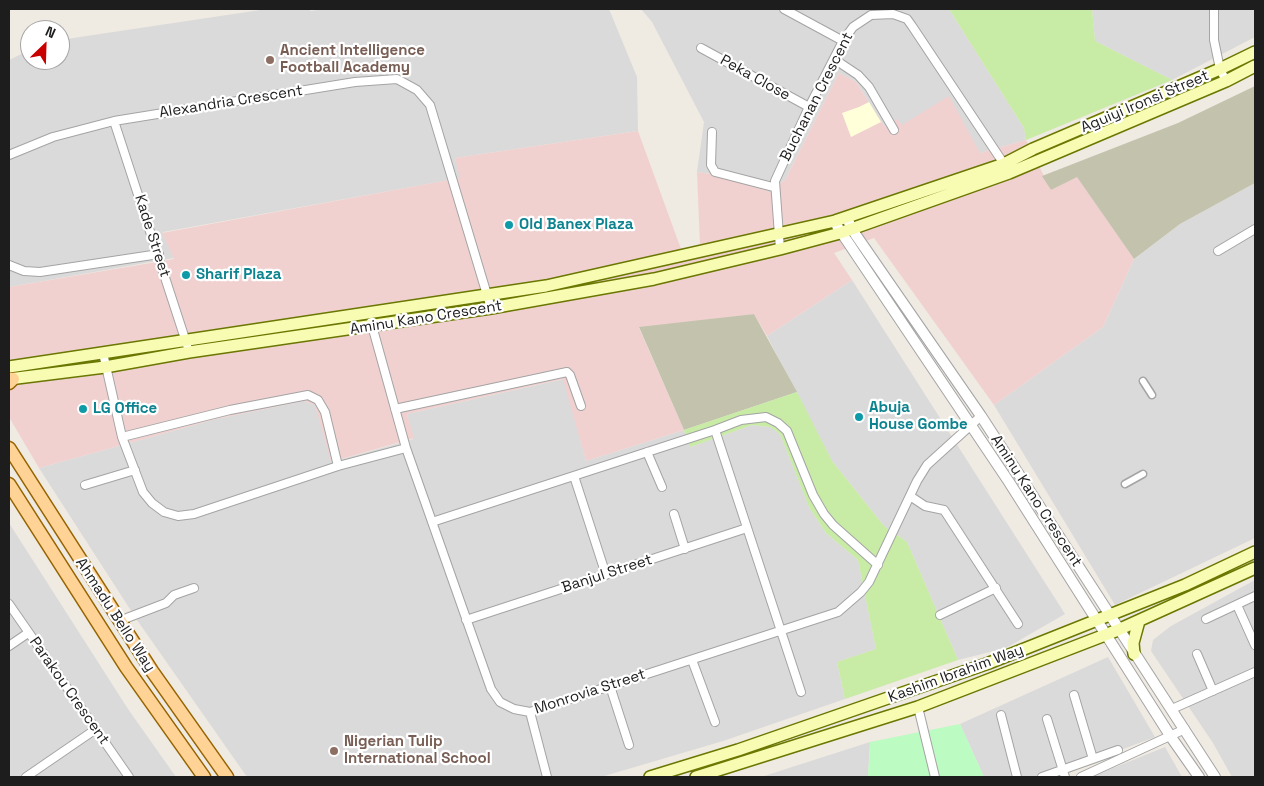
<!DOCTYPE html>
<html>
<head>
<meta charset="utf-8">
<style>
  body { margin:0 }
  #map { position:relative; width:1264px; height:786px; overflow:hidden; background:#efeae2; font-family:"Space Grotesk",sans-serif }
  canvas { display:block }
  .frame { position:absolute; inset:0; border:10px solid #1d1d1d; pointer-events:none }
  .north { position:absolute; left:20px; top:20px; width:50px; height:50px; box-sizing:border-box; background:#fff; border:1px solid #a5a5a5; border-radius:50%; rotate:24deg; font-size:14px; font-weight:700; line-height:20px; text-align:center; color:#1d1d1d }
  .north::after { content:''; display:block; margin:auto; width:18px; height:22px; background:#c90000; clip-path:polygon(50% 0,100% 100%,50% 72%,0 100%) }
</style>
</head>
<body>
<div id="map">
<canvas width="1264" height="786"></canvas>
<div class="frame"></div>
<div class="north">N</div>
</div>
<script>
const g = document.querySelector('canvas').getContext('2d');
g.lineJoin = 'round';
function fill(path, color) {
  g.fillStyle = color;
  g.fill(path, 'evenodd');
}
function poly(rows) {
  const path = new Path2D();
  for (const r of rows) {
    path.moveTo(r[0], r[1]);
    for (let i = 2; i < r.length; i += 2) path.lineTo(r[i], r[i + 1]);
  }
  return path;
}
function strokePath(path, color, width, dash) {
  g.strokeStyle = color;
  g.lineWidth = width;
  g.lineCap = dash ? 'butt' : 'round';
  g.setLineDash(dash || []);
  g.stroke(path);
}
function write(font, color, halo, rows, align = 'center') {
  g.font = font + ' "Space Grotesk",sans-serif';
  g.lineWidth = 4.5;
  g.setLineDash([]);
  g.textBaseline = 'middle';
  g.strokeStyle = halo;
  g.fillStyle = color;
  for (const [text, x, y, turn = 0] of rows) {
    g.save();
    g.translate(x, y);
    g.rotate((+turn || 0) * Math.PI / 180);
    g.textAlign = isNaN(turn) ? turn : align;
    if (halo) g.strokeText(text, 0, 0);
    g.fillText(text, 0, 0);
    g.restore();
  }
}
const residential = poly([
  [267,9,308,9,311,11,323,9,609,9,637,77,638,131,455,158,461,178,163,232,174,258,9,287,9,60,30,50,30,60,60,60,60,40],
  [641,9,949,9,1024,128,1026,140,980,153,902,125,884,126,856,82,839,73,785,180,767,194,766,182,697,172,704,122,652,22],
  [1092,9,1255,9,1255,37,1172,80,1095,41],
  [1255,183,1255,538,1115,605,994,405,1103,327,1134,259,1180,224],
  [852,280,1065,614,1006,648,958,660,907,542,884,526,832,461,767,336],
  [564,379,586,461,684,430,690,447,752,425,770,427,780,434,809,507,826,533,858,560,876,649,837,662,845,699,723,741,601,777,247,777,137,620,39,468,216,419,304,401,315,405,332,462,413,439,407,414],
  [9,523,128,709,176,777,9,777],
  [1255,580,1255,777,1232,777,1213,743,1151,651,1153,640,1171,626],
  [1108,657,1155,737,1049,777,984,777,960,724],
  [870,742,868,777,761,777],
  [1165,747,1182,777,1091,777]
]);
const commercial = poly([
  [839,73,856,82,884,126,897,119,902,125,949,96,980,153,1026,140,1051,190,1077,176,1134,259,1103,327,994,405,874,238,834,253,852,280,767,336,754,314,639,328,684,430,586,461,563,379,407,414,414,438,331,462,315,405,304,401,216,419,39,468,9,417,9,287,174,259,162,233,460,178,455,158,638,131,681,249,700,245,697,172,766,182,767,193,785,180]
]);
const education = poly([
  [869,102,881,122,851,137,842,113,859,107]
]);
const construction = poly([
  [1255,86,1255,183,1180,224,1134,259,1077,177,1051,190,1042,176,1178,123],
  [754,314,797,392,684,430,639,327]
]);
const grass = poly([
  [949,9,1092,9,1095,41,1172,80,1026,140,1024,128],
  [797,392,832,461,884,526,907,542,958,660,845,699,837,662,876,649,858,560,826,533,809,507,780,434,770,427,752,425,690,447,684,430]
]);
const park = poly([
  [960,724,984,777,868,777,870,742]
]);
const pedestrian = poly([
  [1143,381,1152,395],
  [1125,484,1143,474]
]);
const minor = poly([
  [784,9,843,41],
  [1214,9,1214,40,1220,69,1226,81],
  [701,48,809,107],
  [834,59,858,75,869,87,894,130],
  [114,121,187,345],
  [712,132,711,165,715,172,773,187],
  [9,155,53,137,114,121,355,82,397,79,417,90,430,105,491,308],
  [780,249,775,181,809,107,843,41,853,27,871,15,893,14,907,19,912,26,1006,167],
  [1218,251,1255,229],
  [9,265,24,271,40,272,159,254],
  [371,322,406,448,491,689,500,702,514,709,530,712,838,612,861,592,869,582,917,481,927,465,981,416],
  [103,353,122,437,143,492,152,503,164,512,178,516,194,514,338,466,406,448],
  [395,409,567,372,570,375,581,406],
  [715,430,801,692],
  [122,437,230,410,308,395,318,400,325,412,338,466],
  [647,452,662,487],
  [574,476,606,575],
  [85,485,135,470],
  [910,496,925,506,944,510,1018,624],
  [674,514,685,549],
  [432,522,715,430,741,420,766,417,778,423,787,431,813,495,824,514,833,525,878,565],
  [9,604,129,777],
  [1237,605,1255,645],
  [940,615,996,588],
  [1206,619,1255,596],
  [466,620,747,528],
  [119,621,166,603,174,595,194,588],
  [9,646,28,633],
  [1197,654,1213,691],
  [692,660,715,722],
  [610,686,629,745],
  [1074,695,1093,759],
  [918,707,935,777],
  [1172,709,1255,672],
  [530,712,547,777],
  [1001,715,1017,777],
  [1047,719,1065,777],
  [26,777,96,729],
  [1042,777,1118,750],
  [1081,777,1185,729]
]);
const tertiary = poly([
  [847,217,851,228,981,416,1215,777],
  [837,226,1009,482,1171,737,1199,777]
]);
const secondary = poly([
  [9,367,546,286,835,221,1004,164,1033,149,1220,69,1255,52],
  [9,379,105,367,189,352,491,308,654,279,780,249,840,233,1009,173,1226,81,1255,66],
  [1134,654,1133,643,1139,621],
  [650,777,738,750,989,663,1185,585,1255,552],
  [696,777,918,707,1118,630,1255,568]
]);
const primary = poly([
  [9,383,13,379],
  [9,448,152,671,227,777],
  [9,484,126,667,204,777]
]);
const markers = [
  [270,60,5,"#8d6e63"],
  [509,225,5,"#0f9aa8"],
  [186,275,5,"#0f9aa8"],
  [83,409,5,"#0f9aa8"],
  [859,417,5,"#0f9aa8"],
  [334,751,5,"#8d6e63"]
];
const educationNames = [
  ["Ancient Intelligence",280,51],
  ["Football Academy",280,68],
  ["Nigerian Tulip",344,742],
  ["International School",344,759]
];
const streetNames = [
  ["Peka Close",755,78,29],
  ["Buchanan Crescent",817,97,-63],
  ["Alexandria Crescent",231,102,-9],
  ["Aguiyi Ironsi Street",1145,102,-23],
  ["Kade Street",152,236,72],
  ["Aminu Kano Crescent",426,318,-9],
  ["Aminu Kano Crescent",1036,501,57],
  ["Banjul Street",607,574,-18],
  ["Ahmadu Bello Way",115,615,57],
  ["Kashim Ibrahim Way",956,674,-20],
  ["Parakou Crescent",69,691,55],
  ["Monrovia Street",590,692,-18]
];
const cultureNames = [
  ["Old Banex Plaza",519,225],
  ["Sharif Plaza",196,275],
  ["Abuja",869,408],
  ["House Gombe",869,425],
  ["LG Office",93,409]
];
fill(residential, '#dbdada');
fill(commercial, '#f0d1d0');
fill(education, '#ffffda');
fill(construction, '#c3c3ad');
fill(grass, '#c8eba5');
fill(park, '#bcfbc1');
strokePath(pedestrian, '#a4a4a4', 9);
strokePath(minor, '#a4a4a4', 10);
strokePath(tertiary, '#a4a4a4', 12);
strokePath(secondary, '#6a7700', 14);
strokePath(primary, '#956400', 15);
strokePath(pedestrian, '#fff', 6);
strokePath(minor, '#fff', 8);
strokePath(tertiary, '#fff', 10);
strokePath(secondary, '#f8fcb3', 11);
strokePath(primary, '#ffd296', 12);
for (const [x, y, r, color] of markers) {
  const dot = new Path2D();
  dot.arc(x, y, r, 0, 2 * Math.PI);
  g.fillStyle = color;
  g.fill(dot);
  strokePath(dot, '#fff', 2);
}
write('bold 15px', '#785e54', '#fff', educationNames, 'left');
write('15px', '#1d1d1d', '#fff', streetNames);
write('bold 15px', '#0d838f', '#fff', cultureNames, 'left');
</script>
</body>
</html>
